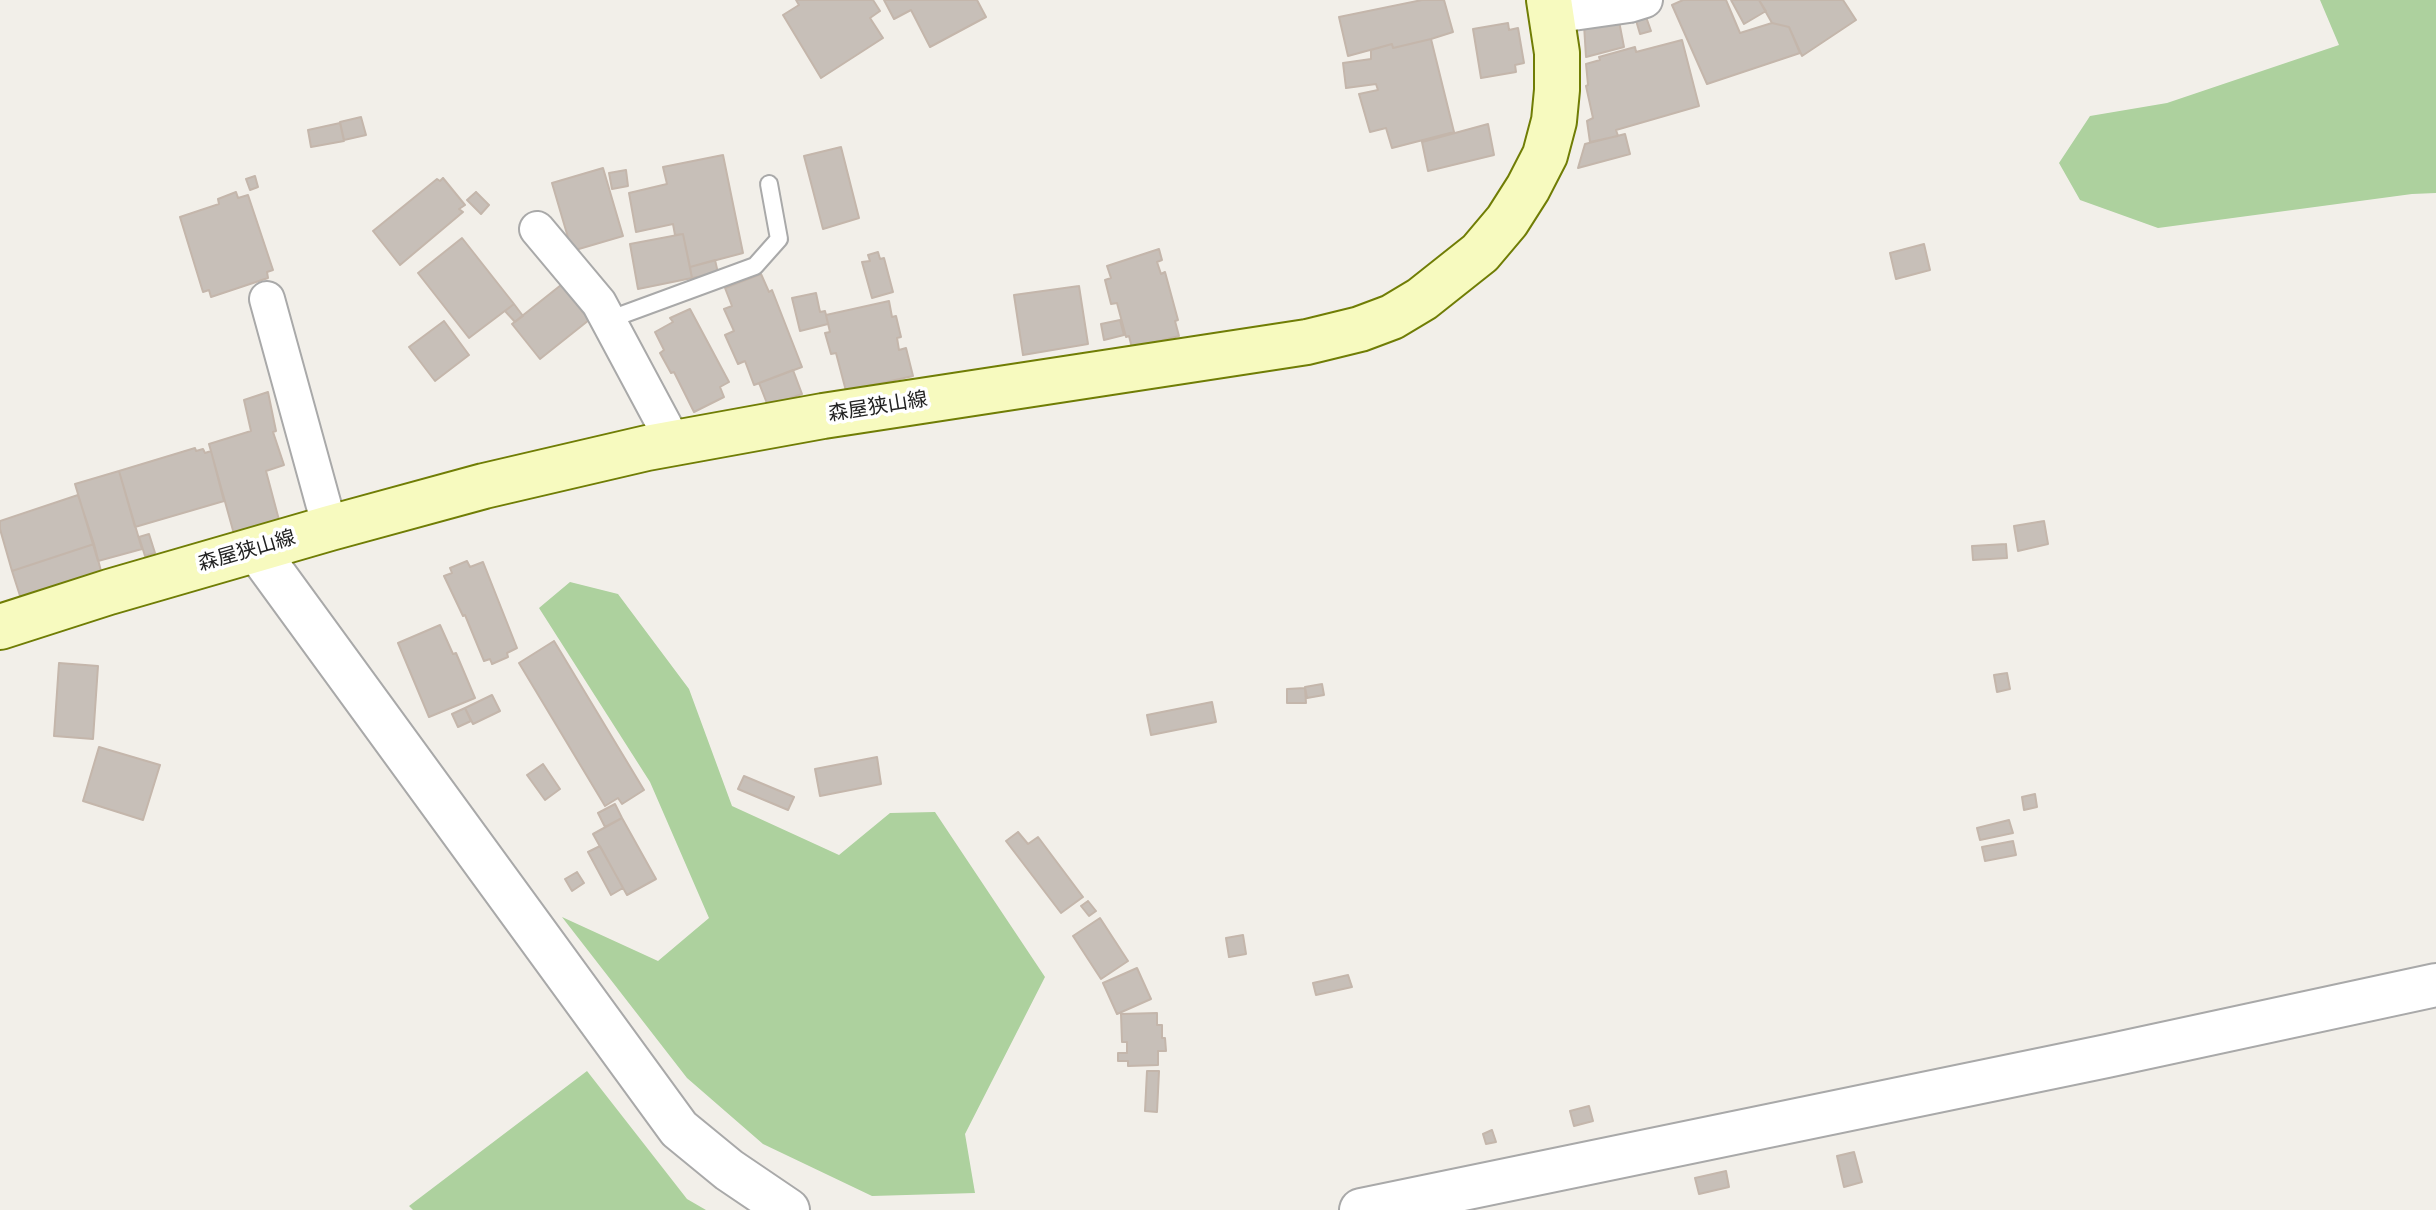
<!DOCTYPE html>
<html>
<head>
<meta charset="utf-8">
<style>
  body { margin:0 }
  canvas { display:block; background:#f2efe9 }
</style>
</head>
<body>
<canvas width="2436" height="1210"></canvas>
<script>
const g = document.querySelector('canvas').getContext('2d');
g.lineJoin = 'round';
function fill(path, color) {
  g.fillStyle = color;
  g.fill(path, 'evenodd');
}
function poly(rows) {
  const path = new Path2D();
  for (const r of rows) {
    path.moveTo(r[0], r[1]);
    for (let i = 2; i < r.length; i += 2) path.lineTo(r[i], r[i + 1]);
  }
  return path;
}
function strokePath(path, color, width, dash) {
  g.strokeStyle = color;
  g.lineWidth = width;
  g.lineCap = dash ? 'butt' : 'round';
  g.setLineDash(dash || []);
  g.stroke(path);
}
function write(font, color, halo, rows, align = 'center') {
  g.font = font + ' "Nunito Sans","Noto Sans JP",sans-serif';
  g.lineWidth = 7;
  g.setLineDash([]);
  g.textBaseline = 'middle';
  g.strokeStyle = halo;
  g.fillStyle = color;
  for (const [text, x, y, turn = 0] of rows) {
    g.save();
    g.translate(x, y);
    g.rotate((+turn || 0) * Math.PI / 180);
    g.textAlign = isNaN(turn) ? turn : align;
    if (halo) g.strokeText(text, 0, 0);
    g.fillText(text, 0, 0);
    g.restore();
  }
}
const forest = poly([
  [2320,0,2436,0,2436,193,2412,194,2158,228,2080,200,2059,163,2090,116,2167,103,2339,45],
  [570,582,618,594,689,689,732,806,839,855,890,813,935,812,1045,977,965,1134,975,1193,872,1196,763,1144,687,1078,562,917,658,961,709,918,650,782,539,608],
  [587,1071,687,1199,706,1210,413,1210,409,1206]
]);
const building = poly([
  [796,0,873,0,880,11,870,18,883,38,821,78,783,15,799,5,796,0],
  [884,0,977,0,986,17,930,47,911,10,894,19,884,0],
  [1422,0,1444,0,1453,32,1431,39,1393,48,1392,44,1348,56,1339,17,1422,0],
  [1683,0,1726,0,1740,33,1772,23,1789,27,1800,53,1707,84,1672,5,1683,0],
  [1731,0,1759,0,1766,11,1744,24,1731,0],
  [1759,0,1843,0,1856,20,1802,56,1789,27,1772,23,1759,0],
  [1645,14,1651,31,1640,34,1635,17,1645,14],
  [1618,16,1624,47,1586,57,1584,25,1618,16],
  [1508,23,1509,30,1518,28,1524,63,1515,65,1516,72,1481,78,1473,29,1508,23],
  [1431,39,1454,132,1392,148,1386,128,1370,132,1359,94,1378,90,1376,84,1346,88,1343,63,1371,59,1371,50,1392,44,1393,48,1431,39],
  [1682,40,1699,106,1616,130,1618,136,1590,142,1587,121,1593,118,1586,86,1588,85,1586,64,1600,60,1599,57,1635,47,1636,52,1682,40],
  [361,117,366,135,344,140,340,122,361,117],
  [340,123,344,141,311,147,308,130,340,123],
  [1488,124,1494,155,1428,171,1422,142,1488,124],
  [1625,134,1630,154,1578,168,1585,144,1625,134],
  [841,147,859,218,823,229,804,156,841,147],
  [723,155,743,253,690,267,683,234,675,235,673,224,636,232,629,193,667,184,663,167,723,155],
  [603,168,623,236,572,251,552,183,603,168],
  [626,170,628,186,612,189,609,173,626,170],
  [255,176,258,187,250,190,246,179,255,176],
  [443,178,465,205,459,209,463,212,400,265,373,231,437,179,440,181,443,178],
  [236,192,238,198,248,195,273,270,267,272,268,278,211,297,209,290,203,292,180,217,219,204,218,199,236,192],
  [476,192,489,205,481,214,467,200,476,192],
  [683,234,692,278,638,289,630,244,683,234],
  [462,238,514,304,469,338,418,273,462,238],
  [1924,244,1930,270,1896,279,1890,253,1924,244],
  [1159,249,1162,260,1157,262,1161,274,1165,272,1178,320,1175,321,1179,336,1132,348,1129,336,1126,337,1117,303,1111,304,1105,280,1111,278,1107,266,1159,249],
  [878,252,880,259,884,258,893,292,872,298,862,262,870,261,868,255,878,252],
  [715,260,718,273,692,278,690,267,715,260],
  [761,274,769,292,772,290,802,367,754,385,745,361,738,364,725,335,734,331,724,309,732,306,725,288,761,274],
  [561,285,589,320,540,359,512,324,561,285],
  [1079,286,1088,344,1023,355,1014,295,1079,286],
  [816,293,820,312,825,311,828,324,800,331,792,298,816,293],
  [889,301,892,317,896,316,901,337,897,338,899,350,906,348,913,376,846,391,836,353,831,354,825,333,830,332,826,315,889,301],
  [514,304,523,316,515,322,505,311,514,304],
  [690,309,729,382,720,387,724,397,694,412,674,372,671,373,660,353,664,350,655,332,673,322,670,318,690,309],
  [1120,320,1124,335,1104,340,1101,324,1120,320],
  [444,321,469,355,435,381,409,347,444,321],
  [793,370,802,394,768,406,759,383,793,370],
  [268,392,276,431,273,432,284,465,266,471,279,520,234,534,209,444,251,431,244,400,268,392],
  [195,448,196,451,203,449,205,453,211,451,224,501,135,527,119,471,195,448],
  [119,471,142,549,98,561,75,484,119,471],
  [78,495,94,544,12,571,0,529,0,521,78,495],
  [2044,521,2048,544,2018,551,2014,526,2044,521],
  [149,534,155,553,145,556,139,537,149,534],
  [94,544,102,575,22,602,12,571,94,544],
  [2006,544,2007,558,1973,560,1972,546,2006,544],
  [467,561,470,567,483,562,517,648,507,653,508,657,492,664,490,659,484,661,465,615,463,616,444,576,452,573,450,568,467,561],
  [440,625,453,654,456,653,475,698,429,717,398,643,440,625],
  [554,641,644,790,622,804,618,798,605,806,519,663,554,641],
  [59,663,98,666,93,739,54,736,59,663],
  [2007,673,2010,689,1997,692,1994,675,2007,673],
  [1322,684,1324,695,1307,698,1305,687,1322,684],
  [1305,688,1306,703,1287,703,1287,689,1305,688],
  [492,695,500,711,473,724,465,708,492,695],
  [1212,702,1216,722,1151,735,1147,715,1212,702],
  [465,708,471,721,458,727,452,714,465,708],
  [99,747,160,765,143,820,83,801,99,747],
  [877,757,881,784,820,796,815,769,877,757],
  [543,764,560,789,545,800,527,775,543,764],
  [744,776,794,797,788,810,738,789,744,776],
  [2035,794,2037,807,2024,810,2022,797,2035,794],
  [615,804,622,818,605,827,598,813,615,804],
  [622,818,656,879,627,895,593,834,622,818],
  [2009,820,2013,833,1980,840,1977,828,2009,820],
  [1018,832,1028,844,1038,837,1083,897,1061,913,1006,841,1018,832],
  [2013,841,2016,855,1985,861,1982,847,2013,841],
  [600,846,623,888,611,895,588,852,600,846],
  [577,872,584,883,572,891,565,879,577,872],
  [1088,901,1096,911,1089,916,1081,906,1088,901],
  [1100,918,1128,961,1101,979,1073,936,1100,918],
  [1243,935,1246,954,1229,957,1226,938,1243,935],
  [1137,968,1151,999,1117,1014,1103,983,1137,968],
  [1348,975,1352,987,1316,995,1313,983,1348,975],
  [1157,1013,1157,1025,1162,1025,1162,1038,1165,1038,1166,1051,1158,1051,1158,1065,1128,1066,1128,1061,1118,1061,1118,1053,1127,1053,1127,1042,1122,1042,1121,1014,1157,1013],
  [1147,1071,1159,1071,1157,1112,1145,1111,1147,1071],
  [1589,1106,1593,1121,1574,1126,1570,1111,1589,1106],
  [1492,1130,1496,1142,1486,1144,1483,1134,1492,1130],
  [1854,1152,1862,1182,1844,1187,1837,1156,1854,1152],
  [1726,1171,1729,1187,1699,1194,1695,1178,1726,1171]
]);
const service = poly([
  [608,320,755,266,779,239,769,184]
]);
const minor = poly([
  [1552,16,1629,5,1645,0],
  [537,229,599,303,674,443],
  [267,299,330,528]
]);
const tertiary = poly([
  [256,549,679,1129,729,1170,788,1210],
  [1361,1210,2107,1056,2436,985]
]);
const secondary = poly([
  [0,627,109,592,330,528,484,486,647,448,823,416,1307,342,1360,329,1392,317,1422,299,1480,253,1507,221,1528,188,1545,155,1554,121,1557,90,1557,53,1549,0]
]);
const streetNames = [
  ["森屋狭山線",878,408,-9],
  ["森屋狭山線",247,552,-16]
];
fill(forest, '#add19e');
fill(building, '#c7bfb8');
strokePath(building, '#c4b6ab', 2);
strokePath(service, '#a9a9a9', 20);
strokePath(minor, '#a9a9a9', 38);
strokePath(tertiary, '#a9a9a9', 46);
strokePath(secondary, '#707d05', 48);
strokePath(service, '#fff', 16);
strokePath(minor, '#fff', 34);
strokePath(tertiary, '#fff', 42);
strokePath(secondary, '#f7fabf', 44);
write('20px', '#222', '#fff', streetNames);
</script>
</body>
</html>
